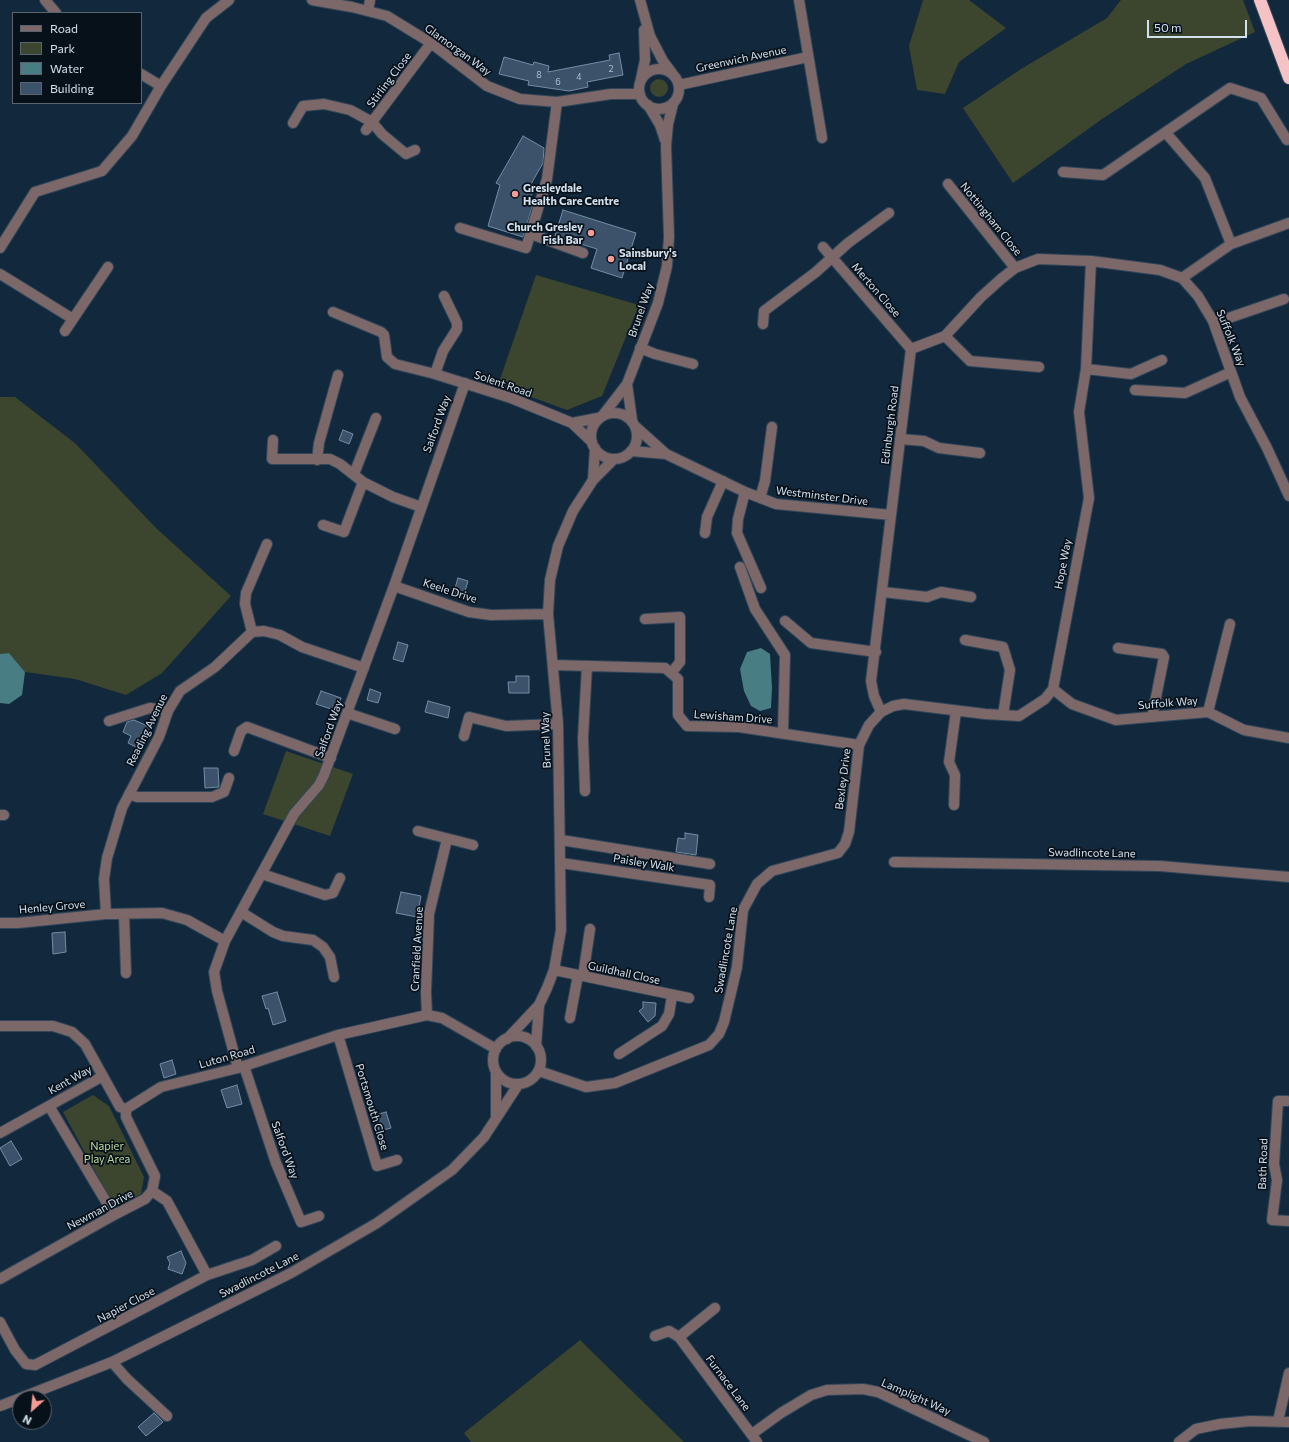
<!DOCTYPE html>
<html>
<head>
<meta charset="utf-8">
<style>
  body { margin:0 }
  #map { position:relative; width:1289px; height:1442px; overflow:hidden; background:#12293d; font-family:Commissioner,sans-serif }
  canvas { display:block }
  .legend { position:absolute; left:12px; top:12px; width:130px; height:92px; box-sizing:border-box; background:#07111a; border:1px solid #59646f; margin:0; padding:5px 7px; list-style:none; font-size:12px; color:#d3e0ee }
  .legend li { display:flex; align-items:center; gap:8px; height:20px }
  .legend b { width:20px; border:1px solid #59646f }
  .north { position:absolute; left:12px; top:1390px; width:40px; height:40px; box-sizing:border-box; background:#07111a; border:1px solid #59646f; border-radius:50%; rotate:207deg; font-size:11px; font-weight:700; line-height:16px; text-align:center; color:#d3e0ee }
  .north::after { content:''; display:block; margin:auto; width:14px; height:18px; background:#f59c95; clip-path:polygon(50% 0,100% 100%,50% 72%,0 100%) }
  .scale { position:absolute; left:1147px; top:20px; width:100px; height:18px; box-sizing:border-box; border:2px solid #d3e0ee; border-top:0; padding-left:5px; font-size:12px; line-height:14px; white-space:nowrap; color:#d3e0ee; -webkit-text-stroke:3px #07111a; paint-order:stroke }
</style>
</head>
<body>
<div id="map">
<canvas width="1289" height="1442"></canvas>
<ul class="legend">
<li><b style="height:5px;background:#7c6869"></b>Road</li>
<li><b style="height:11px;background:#3c452d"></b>Park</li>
<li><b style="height:11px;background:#487e83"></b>Water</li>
<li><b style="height:11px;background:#3b526a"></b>Building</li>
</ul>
<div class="north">N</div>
<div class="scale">50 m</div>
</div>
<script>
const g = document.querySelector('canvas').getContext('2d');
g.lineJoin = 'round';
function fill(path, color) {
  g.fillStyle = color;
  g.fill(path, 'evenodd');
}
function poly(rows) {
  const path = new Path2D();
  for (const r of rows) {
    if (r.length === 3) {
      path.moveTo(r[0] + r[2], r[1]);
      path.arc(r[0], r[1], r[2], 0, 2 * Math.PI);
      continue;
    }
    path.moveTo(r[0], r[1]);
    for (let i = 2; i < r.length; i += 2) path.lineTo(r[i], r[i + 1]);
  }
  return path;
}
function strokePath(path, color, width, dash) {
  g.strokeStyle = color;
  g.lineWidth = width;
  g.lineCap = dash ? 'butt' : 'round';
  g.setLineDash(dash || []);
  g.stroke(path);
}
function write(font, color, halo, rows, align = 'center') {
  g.font = font + ' Commissioner,sans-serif';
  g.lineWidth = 3.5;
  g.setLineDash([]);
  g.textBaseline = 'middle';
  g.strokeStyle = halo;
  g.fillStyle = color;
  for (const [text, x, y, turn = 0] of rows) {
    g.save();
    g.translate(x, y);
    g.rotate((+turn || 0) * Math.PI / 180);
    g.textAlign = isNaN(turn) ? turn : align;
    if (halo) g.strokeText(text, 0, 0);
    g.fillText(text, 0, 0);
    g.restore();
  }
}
const green = poly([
  [923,0,969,0,1006,28,959,62,945,94,917,90,909,46],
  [1121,0,1243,0,1255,32,1186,64,1102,119,1013,183,963,108,1021,69,1107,18],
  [659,88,9],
  [536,275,639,305,602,396,567,410,498,385],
  [0,397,15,397,76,444,156,528,231,596,162,673,126,695,75,679,25,672,9,653,0,654],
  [286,751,353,774,330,836,263,814],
  [93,1095,109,1106,144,1177,141,1194,115,1208,63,1112],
  [580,1340,684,1442,471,1442,464,1433]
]);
const water = poly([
  [761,648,770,654,772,688,771,708,760,711,751,706,744,691,740,669,747,652],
  [9,653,25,672,22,695,9,704,0,703,0,654]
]);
const building = poly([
  [619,53,623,75,587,82,588,87,569,91,528,85,529,81,499,74,504,57,533,65,534,62,549,66,548,72,610,60,609,55,619,53],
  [523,136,544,148,543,163,531,184,536,187,528,201,533,204,523,237,488,226,500,185,496,183,523,136],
  [563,210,636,233,622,278,591,268,597,249,555,236,563,210],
  [343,430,353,434,349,444,339,440,343,430],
  [458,578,468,581,463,598,453,595,458,578],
  [398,642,408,645,403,662,393,659,398,642],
  [516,676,529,676,529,693,509,693,508,682,516,682,516,676],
  [370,689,381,693,378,703,367,700,370,689],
  [321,691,341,698,337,711,316,704,321,691],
  [428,701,450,707,448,718,425,712,428,701],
  [134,720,150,727,140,749,128,743,131,736,123,732,127,722,134,720],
  [204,768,218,768,219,787,205,788,204,768],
  [685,833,698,835,696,855,676,852,678,838,685,839,685,833],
  [401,892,421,896,417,917,396,913,401,892],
  [65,932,66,952,53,954,52,933,65,932],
  [277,992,286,1021,273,1025,268,1008,266,1009,262,996,277,992],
  [643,1002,656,1003,655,1016,648,1022,639,1011,643,1008,643,1002],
  [172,1060,176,1074,164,1078,160,1064,172,1060],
  [237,1085,242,1104,227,1108,221,1090,237,1085],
  [386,1112,391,1128,379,1131,375,1115,386,1112],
  [11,1141,22,1159,10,1166,0,1148,11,1141],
  [181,1251,186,1263,182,1274,168,1269,170,1263,167,1257,181,1251],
  [154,1413,163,1422,146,1436,138,1427,154,1413]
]);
const minor = poly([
  [45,0,56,13],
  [312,0,352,7,387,16,431,43,487,86,520,99,557,102,611,94,640,94],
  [640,0,650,36,663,61,672,73],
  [799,0,822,138],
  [368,11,370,0],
  [659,89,20],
  [141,74,161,86],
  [641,79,645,60,644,30],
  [679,85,808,57],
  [648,105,660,125,665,140],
  [293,123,303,106,324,104,350,110,372,122,382,134,406,154,415,150],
  [366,130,431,43],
  [1166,133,1205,178,1231,244],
  [1063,172,1103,175,1230,88,1261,98,1287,140],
  [948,184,1015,268],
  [460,228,526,248,547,179,557,102],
  [531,234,583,253],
  [823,247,911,349],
  [0,248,35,192,102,171,132,136,161,86,206,18,229,0],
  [0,274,73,319],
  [1182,278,1231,244,1289,223],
  [333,312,381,332,384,335,387,357,395,364,435,374,511,398,572,423,592,442],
  [1214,323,1284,299],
  [763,324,764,311,816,272,848,243,889,213],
  [65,331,108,267],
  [945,336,970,361,1039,367],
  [640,348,655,354,693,364],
  [911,349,945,336,981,297,1001,279,1015,268,1038,259,1091,261,1160,270,1182,278,1198,296,1213,321,1240,397,1267,448,1289,496],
  [1086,369,1131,374,1162,360],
  [435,374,443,351,457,329,457,323,444,296],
  [627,384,632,420],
  [1135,390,1185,393,1231,372],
  [614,436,23],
  [603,415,627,384,658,303,667,266,669,237,666,146,668,124,673,104],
  [572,423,598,418],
  [636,427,666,454,745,492,776,504,891,515],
  [900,439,924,441,939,448,980,453],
  [273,440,272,459,330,459,340,464,363,482,393,497,421,507],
  [631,451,666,454],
  [317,460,319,443,338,375],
  [354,474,376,418],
  [593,480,595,448],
  [745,492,738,519,737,533,761,588],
  [760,498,765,481,772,427],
  [323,525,344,532,363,482],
  [705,533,707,517,723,481],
  [740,567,755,609,785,655,783,732],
  [394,586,469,612,491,615,548,614],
  [883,592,927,597,941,592,971,597],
  [645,619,680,617,680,662,672,672],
  [785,621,811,643,876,652],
  [252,632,245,604,246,593,267,544],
  [965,640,1003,647,1010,670,1003,715],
  [1118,648,1162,654,1164,657,1152,717],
  [553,665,665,668,678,679,678,715,687,726,739,727,859,745],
  [1053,689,1072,704,1116,720,1208,712,1244,730,1289,738],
  [881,712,874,696,871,681,911,349],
  [1208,712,1230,624],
  [347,713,395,729],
  [109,721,150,708,168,711],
  [464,736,469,717,506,726,558,724],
  [234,751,241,731,247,727,331,758],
  [585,791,583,738,587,666],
  [129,794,137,797,212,797,224,792,229,778],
  [954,805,955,775,949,762,956,711],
  [0,815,4,815],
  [418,831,473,845],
  [561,840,710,864],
  [894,862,1160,866,1289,877],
  [561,863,710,885,709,897],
  [262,874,325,895,333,893,340,878],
  [241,912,273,932,283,936,313,940,323,947,330,957,334,977],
  [106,914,104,879,107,858,122,808,159,737,168,711,180,691,215,667,252,632,264,631,280,635,302,647,364,668],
  [124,914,126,973],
  [0,923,18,923,106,914,162,913,187,920,225,941],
  [554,970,689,998],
  [583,976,590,929],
  [427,1015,426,992,429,914,447,839],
  [570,1018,578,975],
  [0,1026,53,1026,72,1032,85,1044,120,1107,126,1109,161,1087,238,1068,338,1035,427,1015,442,1018,496,1049],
  [338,1035,377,1166,397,1160],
  [517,1060,24],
  [507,1039,539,1005,547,988,554,970,561,930,558,724,548,614,550,580,558,546,573,511,593,480,614,459],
  [536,1046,539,1005],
  [619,1054,662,1026,669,1014,672,996],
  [244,1066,276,1163,301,1222,319,1216],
  [238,1068,217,991,214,972,225,941,294,814,319,785,324,775,394,586,465,383],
  [539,1071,586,1087,615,1083,709,1045,719,1034,724,1022,737,967,743,910,757,884,772,871,838,853,845,844,849,832,859,745,869,725,881,712,893,706,904,704,985,714,1019,716,1045,699,1053,689,1089,498,1079,412,1086,369,1091,261],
  [1287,1101,1278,1101,1274,1164,1277,1180,1272,1220,1289,1221],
  [49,1106,114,1215],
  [496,1116,496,1072],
  [0,1133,103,1076],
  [152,1191,167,1201,207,1275],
  [0,1279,114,1215,145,1199,152,1191,155,1176,126,1117,126,1109],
  [715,1308,679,1337,757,1442],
  [0,1322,15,1350,26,1364,35,1365,207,1275,252,1260,276,1246],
  [655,1336,669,1331,679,1337],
  [112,1362,127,1379,167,1416],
  [0,1406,112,1362,291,1273,377,1223,452,1170,484,1137,518,1085],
  [1278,1421,1289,1373],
  [752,1434,781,1413,811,1395,827,1390,863,1389,878,1392,984,1442],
  [1179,1442,1196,1429,1220,1424,1250,1421,1289,1422]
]);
const highway = poly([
  [1260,0,1289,78]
]);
const markers = [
  [515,194,4,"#f59c95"],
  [591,233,4,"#f59c95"],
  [611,259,4,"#f59c95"]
];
const numberNames = [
  ["2",611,69],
  ["8",539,75],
  ["4",579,77],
  ["6",558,82]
];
const streetNames = [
  ["Glamorgan Way",458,50,36],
  ["Greenwich Avenue",741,59,-12],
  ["Stirling Close",389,80,-53],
  ["Nottingham Close",991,219,51],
  ["Merton Close",876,290,49],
  ["Brunel Way",641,310,-71],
  ["Suffolk Way",1231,338,68],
  ["Solent Road",503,384,19],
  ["Salford Way",437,424,-70],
  ["Edinburgh Road",890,425,-83],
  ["Westminster Drive",822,496,7],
  ["Hope Way",1063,564,-79],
  ["Keele Drive",450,591,18],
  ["Suffolk Way",1168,703,-5],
  ["Lewisham Drive",733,717,4],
  ["Salford Way",329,729,-70],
  ["Reading Avenue",147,730,-64],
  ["Brunel Way",546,740,-92],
  ["Bexley Drive",843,779,-83],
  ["Swadlincote Lane",1092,853,1],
  ["Paisley Walk",644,863,9],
  ["Henley Grove",52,907,-5],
  ["Cranfield Avenue",417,949,-87],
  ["Swadlincote Lane",726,950,-80],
  ["Guildhall Close",624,973,12],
  ["Luton Road",227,1057,-16],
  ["Kent Way",70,1080,-29],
  ["Portsmouth Close",372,1107,73],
  ["Salford Way",285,1150,70],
  ["Bath Road",1263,1164,-88],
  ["Newman Drive",100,1210,-28],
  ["Swadlincote Lane",259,1275,-27],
  ["Napier Close",126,1305,-28],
  ["Furnace Lane",728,1383,53],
  ["Lamplight Way",916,1397,24]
];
const poiNames = [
  ["Gresleydale",523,188],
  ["Health Care Centre",523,201],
  ["Church Gresley",583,227,"right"],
  ["Fish Bar",583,240,"right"],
  ["Sainsbury's",619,253],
  ["Local",619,266]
];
const parkNames = [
  ["Napier",107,1146],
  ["Play Area",107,1159]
];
fill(green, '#3c452d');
fill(water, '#487e83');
fill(building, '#3b526a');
strokePath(building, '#738da6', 1);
strokePath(minor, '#314659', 12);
strokePath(highway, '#314659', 14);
strokePath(minor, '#7c6869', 10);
strokePath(highway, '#f5c2c5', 12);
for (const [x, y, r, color] of markers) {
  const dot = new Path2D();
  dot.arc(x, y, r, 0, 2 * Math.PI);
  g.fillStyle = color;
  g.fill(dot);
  strokePath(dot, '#07111a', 1.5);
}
write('9px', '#adbccd', null, numberNames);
write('11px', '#d3e0ee', '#07111a', streetNames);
write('bold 11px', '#d3e0ee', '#07111a', poiNames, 'left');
write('11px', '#c1da9b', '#07111a', parkNames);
</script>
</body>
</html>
